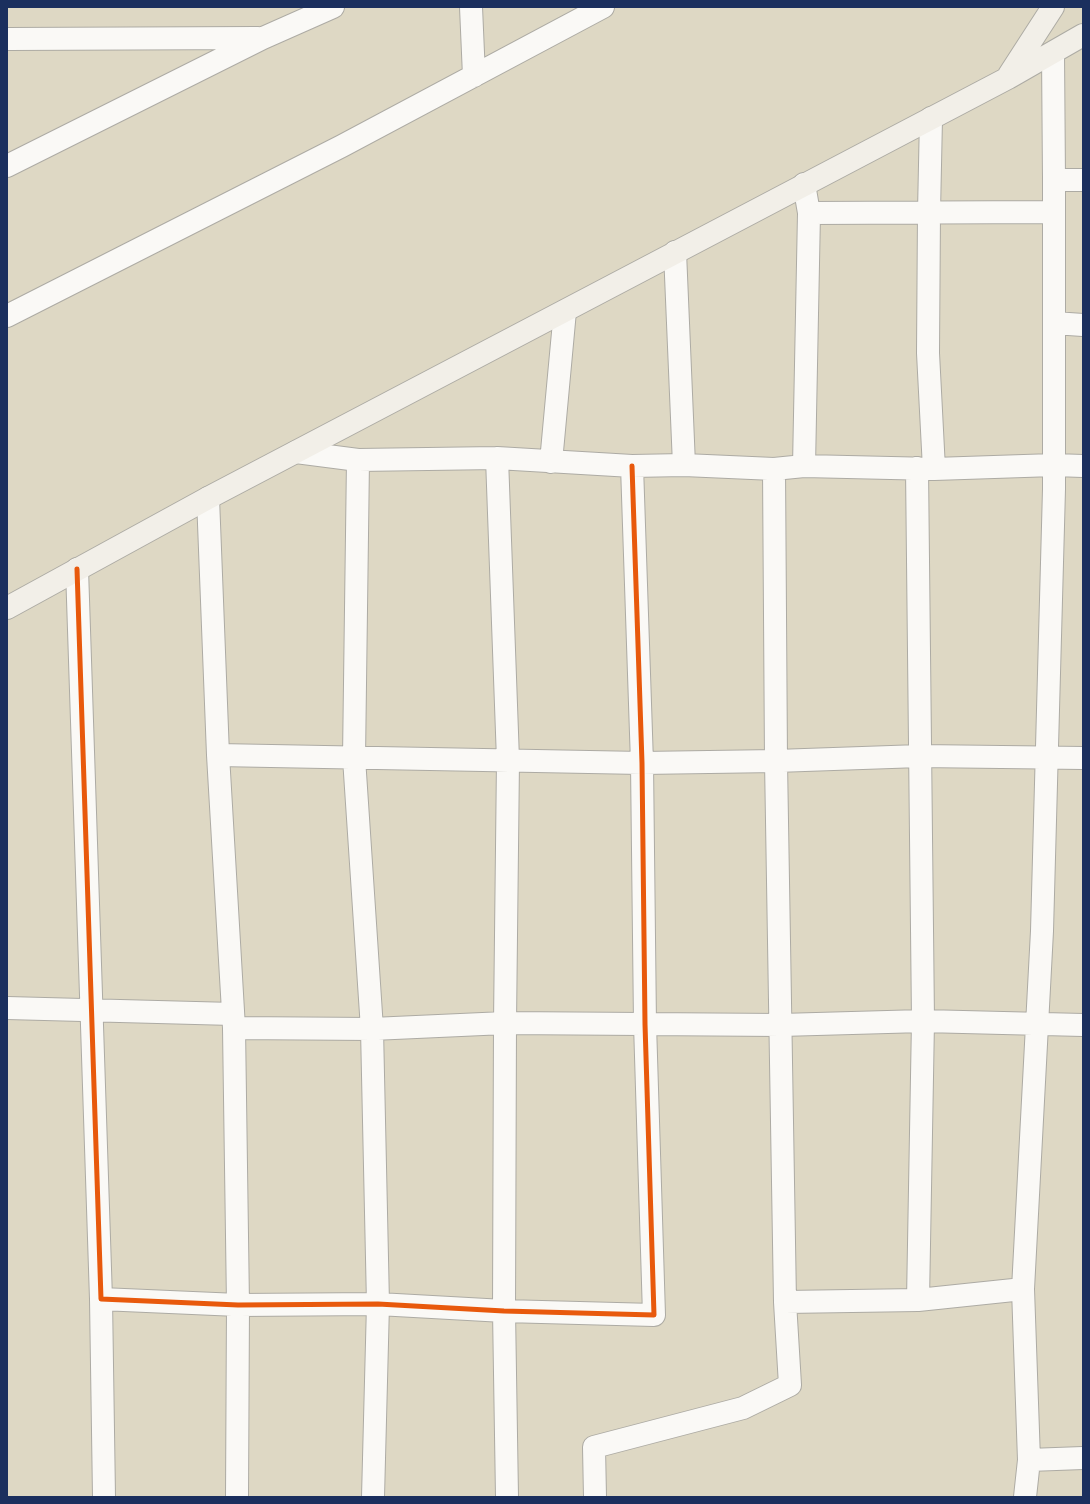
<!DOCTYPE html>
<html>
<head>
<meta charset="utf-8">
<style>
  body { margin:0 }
  #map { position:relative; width:1090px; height:1504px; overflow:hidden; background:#ded8c4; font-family:"Architects Daughter",sans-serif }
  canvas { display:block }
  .frame { position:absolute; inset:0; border:8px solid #1b2f5e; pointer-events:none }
</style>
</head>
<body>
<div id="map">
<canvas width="1090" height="1504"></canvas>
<div class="frame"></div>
</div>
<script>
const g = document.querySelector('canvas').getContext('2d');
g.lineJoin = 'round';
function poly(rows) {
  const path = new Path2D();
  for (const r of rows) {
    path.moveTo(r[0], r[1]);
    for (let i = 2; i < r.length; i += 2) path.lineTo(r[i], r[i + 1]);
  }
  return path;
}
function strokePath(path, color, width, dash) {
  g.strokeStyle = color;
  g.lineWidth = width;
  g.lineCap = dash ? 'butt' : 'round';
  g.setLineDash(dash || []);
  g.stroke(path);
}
const street = poly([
  [471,7,474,76],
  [7,39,258,38],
  [1053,53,1054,180],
  [931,118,929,212,928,353,934,469],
  [7,166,263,38,333,7],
  [804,184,809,213,1054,212,1054,180,1083,180],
  [675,252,684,465],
  [7,316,342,146,603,7],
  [1054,323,1083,325],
  [296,452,358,460,497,458,632,466,684,465,774,469,804,466,934,469,1054,465,1083,466],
  [497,458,508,760,505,1023,504,1311,507,1497],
  [358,460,354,758,372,1029,378,1304,373,1497],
  [551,462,565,311],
  [804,466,809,213],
  [917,468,923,1021,918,1300],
  [774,469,776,761,785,1302],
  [208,498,218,755,234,1028,238,1305,237,1497],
  [77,569,101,1299,238,1305,378,1304,504,1311,654,1315,645,1024,642,763,632,466],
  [218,755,642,763,776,761,920,756,1083,758],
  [7,1008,233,1014],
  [234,1028,372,1029,505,1023,781,1025,923,1021,1083,1025],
  [101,1299,104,1497],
  [1029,1460,1023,1289,1042,931,1054,489,1054,212],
  [595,1497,594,1447,743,1408,790,1385,785,1302,918,1300,1023,1289],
  [1025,1497,1029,1460,1083,1458]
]);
const secondary = poly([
  [1009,75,1053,7],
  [7,608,208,498,1008,78,1083,35]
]);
const cycleway = poly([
  [77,569,101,1299,238,1305,378,1304,504,1311,654,1315,645,1024,642,763,632,466]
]);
strokePath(street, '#adaba4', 24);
strokePath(secondary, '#adaba4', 24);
strokePath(street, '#faf9f6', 22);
strokePath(secondary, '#f2efe8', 22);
strokePath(cycleway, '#e8590c', 5);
</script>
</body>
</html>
